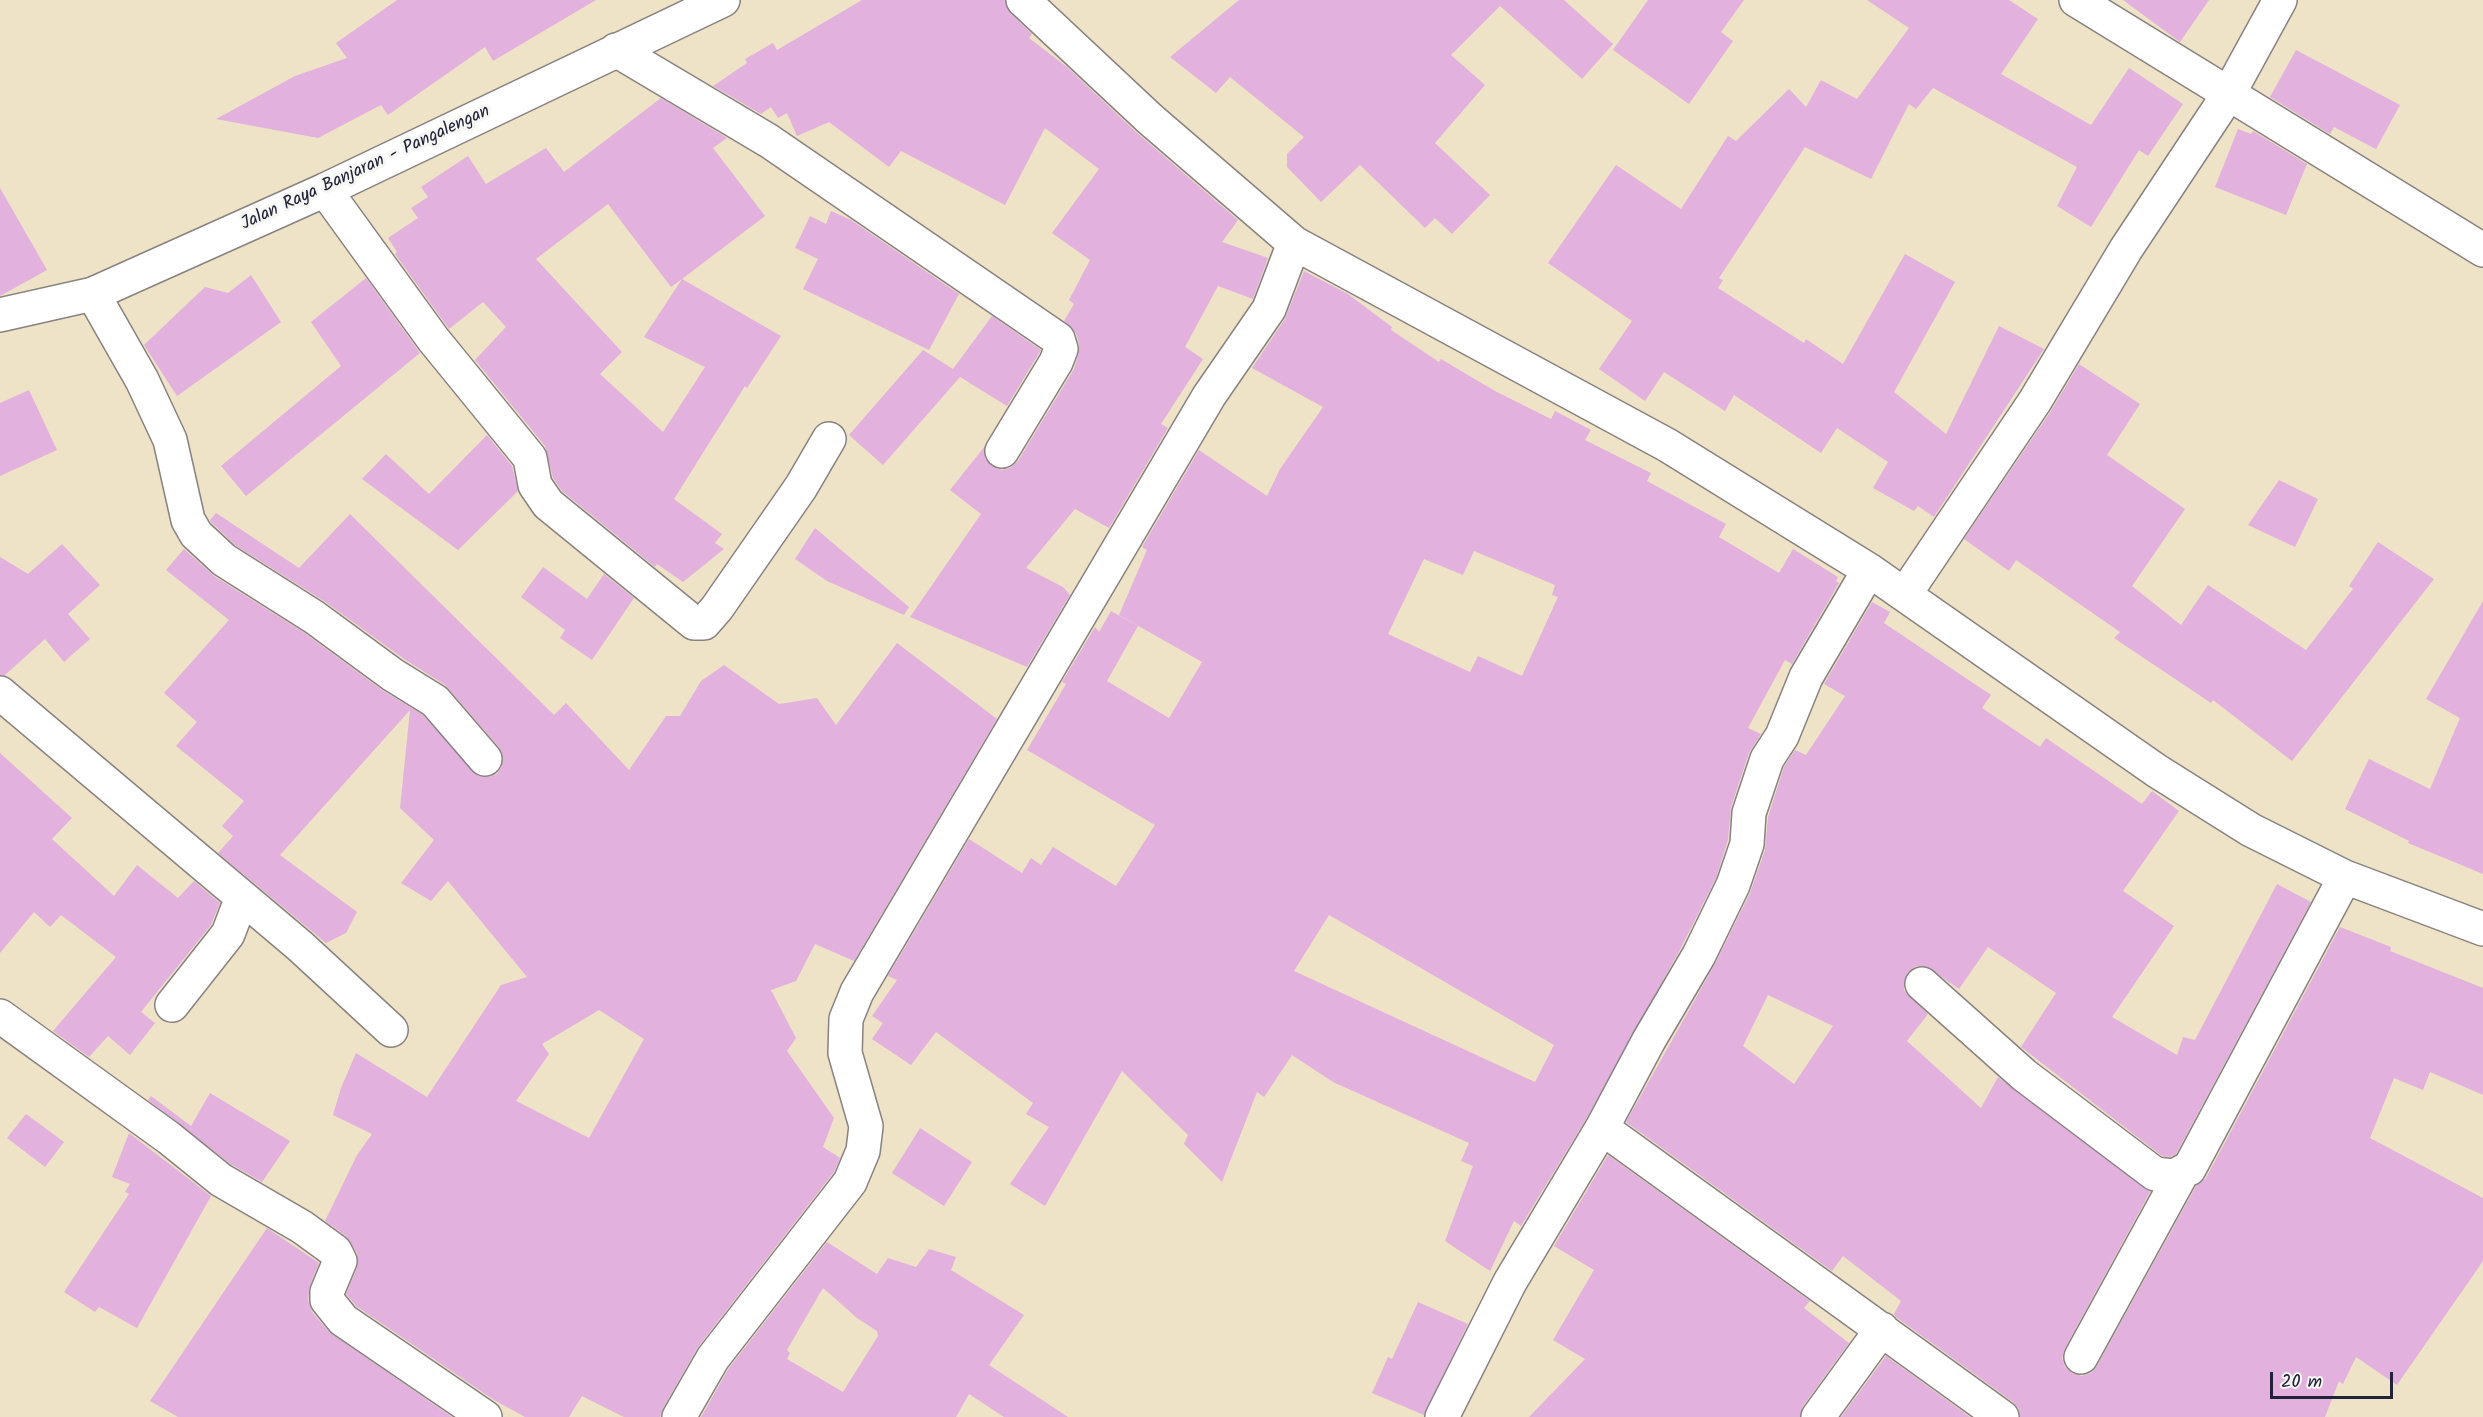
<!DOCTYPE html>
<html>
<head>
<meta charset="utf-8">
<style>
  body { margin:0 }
  #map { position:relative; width:2483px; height:1417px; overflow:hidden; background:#eee3c6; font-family:Kalam,sans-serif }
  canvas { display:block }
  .scale { position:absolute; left:2270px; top:1372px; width:123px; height:27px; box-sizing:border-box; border:3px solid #22223b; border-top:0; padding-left:8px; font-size:18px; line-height:21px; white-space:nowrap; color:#22223b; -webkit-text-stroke:4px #f6f6f2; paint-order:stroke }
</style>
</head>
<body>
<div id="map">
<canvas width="2483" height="1417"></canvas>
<div class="scale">20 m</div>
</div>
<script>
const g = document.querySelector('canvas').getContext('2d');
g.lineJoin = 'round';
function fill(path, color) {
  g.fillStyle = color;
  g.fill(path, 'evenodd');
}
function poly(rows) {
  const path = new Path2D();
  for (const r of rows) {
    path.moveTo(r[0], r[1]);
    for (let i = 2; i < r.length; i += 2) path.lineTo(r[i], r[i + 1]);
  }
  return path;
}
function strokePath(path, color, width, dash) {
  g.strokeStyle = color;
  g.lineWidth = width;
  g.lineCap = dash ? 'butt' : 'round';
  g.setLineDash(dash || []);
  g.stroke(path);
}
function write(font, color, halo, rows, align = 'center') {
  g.font = font + ' Kalam,sans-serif';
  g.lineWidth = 6;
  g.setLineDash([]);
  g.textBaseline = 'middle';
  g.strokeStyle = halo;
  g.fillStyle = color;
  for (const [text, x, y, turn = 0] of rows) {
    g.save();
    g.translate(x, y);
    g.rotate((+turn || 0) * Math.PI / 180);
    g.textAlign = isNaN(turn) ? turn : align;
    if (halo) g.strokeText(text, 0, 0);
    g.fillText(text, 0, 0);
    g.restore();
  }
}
const building = poly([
  [397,0,596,0,493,61,485,47,388,115,381,105,318,138,216,119,295,76,347,58,336,43],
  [862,0,1005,0,1010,13,1032,34,1029,38,1067,67,1137,133,1238,220,1222,242,1268,258,1253,299,1218,286,1185,347,1203,359,1161,424,1168,428,1109,528,1075,509,1026,568,1063,587,1070,595,1027,667,910,617,981,514,950,490,985,446,985,459,993,467,1002,470,1010,468,1018,461,1074,369,1078,356,1079,344,1076,333,1064,321,1074,304,1069,300,1090,260,1052,233,1099,169,1045,128,1005,205,901,151,889,167,829,122,797,136,787,113,778,118,771,107,761,114,713,86,747,63,745,59,773,43,777,50],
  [1239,0,1564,0,1613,44,1582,79,1500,6,1451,55,1485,85,1435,143,1490,195,1452,234,1435,218,1425,228,1360,165,1321,202,1287,167,1287,154,1304,137,1230,77,1216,93,1170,57],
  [1648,0,1744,0,1721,32,1733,41,1689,104,1613,50],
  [1867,0,2009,0,2038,19,2001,74,2091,125,2129,68,2183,104,2148,156,2139,150,2091,227,2057,206,2077,167,1933,88,1916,109,1909,104,1871,179,1805,147,1719,278,1723,280,1718,288,1804,343,1806,339,1843,364,1905,254,1955,282,1894,392,1946,434,1999,326,2044,349,1934,517,1918,506,1914,511,1873,488,1888,462,1837,428,1821,453,1734,395,1725,411,1664,372,1645,401,1599,369,1632,321,1548,263,1616,165,1681,209,1728,136,1736,141,1789,89,1806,107,1821,80,1857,99,1909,28],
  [2123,0,2209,0,2180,42],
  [2296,50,2400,105,2376,149,2334,127,2330,134,2270,97],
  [661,98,727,138,713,148,765,216,682,279,781,336,747,388,745,386,674,499,722,534,715,543,724,549,683,582,657,564,655,567,562,491,553,478,545,446,475,360,506,327,483,302,449,329,395,254,397,252,388,238,418,218,411,208,428,197,421,187,468,156,486,184,546,148,564,172],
  [608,204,671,287,682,279,644,337,705,367,663,432,600,374,622,352,536,259],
  [2238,129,2251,134,2253,131,2307,164,2286,215,2215,187],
  [0,188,47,270,0,296],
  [831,211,851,220,959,294,929,350,803,289,818,259,795,248,810,216,826,224],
  [1304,271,1348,294,1392,327,1391,330,1439,362,1441,359,1495,391,1551,419,1555,411,1591,430,1585,440,1651,473,1647,481,1726,524,1719,537,1779,573,1793,549,1838,577,1836,581,1839,583,1792,664,1785,660,1748,728,1761,734,1749,753,1731,807,1728,840,1716,878,1682,946,1586,1119,1521,1226,1514,1221,1490,1271,1445,1241,1473,1166,1461,1161,1469,1143,1333,1082,1292,1055,1264,1097,1257,1092,1222,1182,1184,1144,1188,1135,1122,1071,1045,1206,1010,1184,1049,1127,1026,1114,1033,1103,936,1032,911,1065,872,1039,883,1023,872,1016,897,980,888,976,969,839,1022,873,1031,858,1041,865,1053,847,1116,886,1155,825,1027,750,1066,684,1062,682,1095,627,1099,632,1111,611,1138,626,1107,681,1169,718,1202,662,1119,615,1147,550,1142,547,1199,450,1267,496,1280,469,1323,407,1252,368,1285,319],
  [1474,551,1555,585,1552,595,1558,597,1522,676,1478,656,1470,672,1388,634,1424,559,1463,575],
  [1329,915,1554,1045,1535,1082,1294,971],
  [251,275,281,322,177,396,144,345,205,287,228,293],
  [366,278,420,353,246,496,221,466,341,366,311,322],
  [992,316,1041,350,1007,406,960,377,883,465,849,435,923,350,953,369],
  [2079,364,2140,404,2107,455,2185,509,2132,586,2181,625,2208,585,2306,650,2353,589,2349,586,2378,542,2434,579,2292,761,2213,700,2211,703,2114,638,2120,632,2016,560,2009,571,1964,539,2051,411],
  [29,390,57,450,0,476,0,403],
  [487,435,512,466,518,491,458,550,362,479,386,454,429,494],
  [2279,480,2318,499,2295,547,2248,525],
  [216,513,299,568,350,514,554,715,566,703,629,770,666,716,680,716,701,681,724,665,779,704,817,698,836,725,897,643,997,719,854,961,815,944,796,981,771,990,796,1038,787,1051,834,1118,823,1147,840,1158,834,1172,698,1347,663,1408,660,1417,624,1417,582,1396,569,1417,525,1417,494,1400,356,1306,346,1294,357,1268,357,1253,346,1236,325,1221,357,1155,372,1134,333,1115,341,1088,356,1053,427,1097,501,985,527,977,448,881,431,901,401,883,434,840,400,808,410,710,280,855,357,912,346,933,326,943,218,853,233,836,222,826,244,801,176,746,197,722,164,693,229,620,166,570,184,549,214,576,303,632,382,690,423,715,478,776,488,777,497,774,502,766,503,756,499,747,445,685,404,659,324,601,235,545,211,522,210,520],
  [599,1010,644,1039,589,1138,516,1101,549,1054,542,1044],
  [815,528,909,607,904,615,827,581,795,559],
  [62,544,100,585,68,614,90,639,64,662,45,639,5,675,0,675,0,557,28,574],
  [543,567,587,599,604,574,634,598,592,660,560,638,565,630,521,597],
  [2483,601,2483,874,2408,843,2409,841,2345,809,2369,759,2430,789,2460,718,2426,699],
  [1872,602,1890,612,1884,623,1991,695,1982,708,2040,747,2046,738,2142,804,2152,791,2179,811,2123,891,2174,926,2112,1017,2177,1055,2183,1037,2195,1040,2277,884,2311,902,2176,1154,2170,1157,2162,1156,2021,1047,2056,993,1988,947,1959,989,1926,966,1916,966,1908,972,1904,981,1904,990,1928,1014,1907,1041,1981,1108,1998,1077,2150,1192,2065,1348,2062,1358,2065,1367,2072,1373,2082,1376,2091,1373,2097,1366,2196,1186,2206,1178,2340,927,2391,947,2390,951,2483,988,2483,1095,2430,1072,2423,1090,2394,1078,2370,1138,2483,1198,2483,1261,2397,1385,2356,1357,2343,1384,2339,1381,2325,1417,2020,1417,2019,1409,2013,1402,1896,1317,1894,1314,1901,1301,1843,1256,1832,1271,1626,1122,1715,964,1750,893,1765,850,1768,817,1784,767,1795,750,1806,755,1845,696,1824,684],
  [1768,995,1833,1026,1794,1084,1743,1046],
  [0,753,72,818,52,839,114,896,137,865,178,898,194,881,220,903,211,925,141,1012,155,1023,130,1055,108,1036,89,1057,53,1031,116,957,61,915,50,927,34,912,0,953],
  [210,1093,290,1141,262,1182,232,1165,148,1100,151,1096,191,1126],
  [26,1114,64,1142,45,1167,7,1138],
  [920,1128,972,1162,944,1206,892,1173],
  [129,1133,211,1196,137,1328,99,1307,95,1312,64,1292,129,1194,125,1192,130,1184,112,1177],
  [1608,1155,1810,1301,1804,1308,1849,1343,1803,1406,1800,1417,1529,1417,1585,1359,1553,1340,1594,1270,1554,1246],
  [267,1228,319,1263,310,1285,308,1300,312,1312,329,1332,452,1417,178,1417,150,1401],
  [827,1242,877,1274,888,1258,916,1267,929,1249,956,1257,951,1270,1024,1315,989,1365,1068,1417,1004,1417,969,1394,956,1417,701,1417,729,1368],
  [823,1288,857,1318,877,1331,878,1336,843,1392,787,1359,790,1353,787,1350],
  [1418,1302,1468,1324,1424,1415,1372,1393,1388,1357,1392,1359],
  [1886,1356,1970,1417,1841,1417]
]);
const street = poly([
  [1023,0,1150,119,1294,243,1667,445,1869,570,2157,771,2251,830,2345,877,2483,929],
  [2076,0,2483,250],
  [616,50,769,141,1058,339,1061,349,1056,362,1002,451],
  [325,190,433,339,530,458,535,485,548,504,694,623,704,623,717,608,801,487,829,439],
  [93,294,142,380,170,440,188,520,196,534,224,560,314,617,393,675,435,701,485,759],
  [1905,594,2035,401,2126,249,2228,95,2280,0],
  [0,693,242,897,228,934,172,1005],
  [242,897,300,946,391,1030],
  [1922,984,2024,1075,2155,1174,2173,1176,2189,1169,2345,877],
  [0,1016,169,1138,221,1180,302,1227,335,1251,340,1261,327,1292,327,1300,343,1320,485,1417],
  [1602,1128,2002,1417],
  [2081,1357,2183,1171],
  [679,1417,713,1358,850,1182,863,1151,866,1126,845,1053,846,1019,857,992,1209,396,1269,309,1294,243],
  [1442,1417,1510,1282,1602,1128,1649,1040,1699,955,1733,885,1747,844,1749,813,1767,759,1782,736,1806,677,1869,570],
  [1818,1417,1882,1329]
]);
const primary = poly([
  [0,315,93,294,325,190,723,0]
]);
const streetNames = [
  ["Jalan Raya Banjaran - Pangalengan",366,169,-25]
];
fill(building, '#e2b1dd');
strokePath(street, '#888280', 36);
strokePath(primary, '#888280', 36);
strokePath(street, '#fff', 33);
strokePath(primary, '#fff', 33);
write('18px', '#22223b', '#f6f6f2', streetNames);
</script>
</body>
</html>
